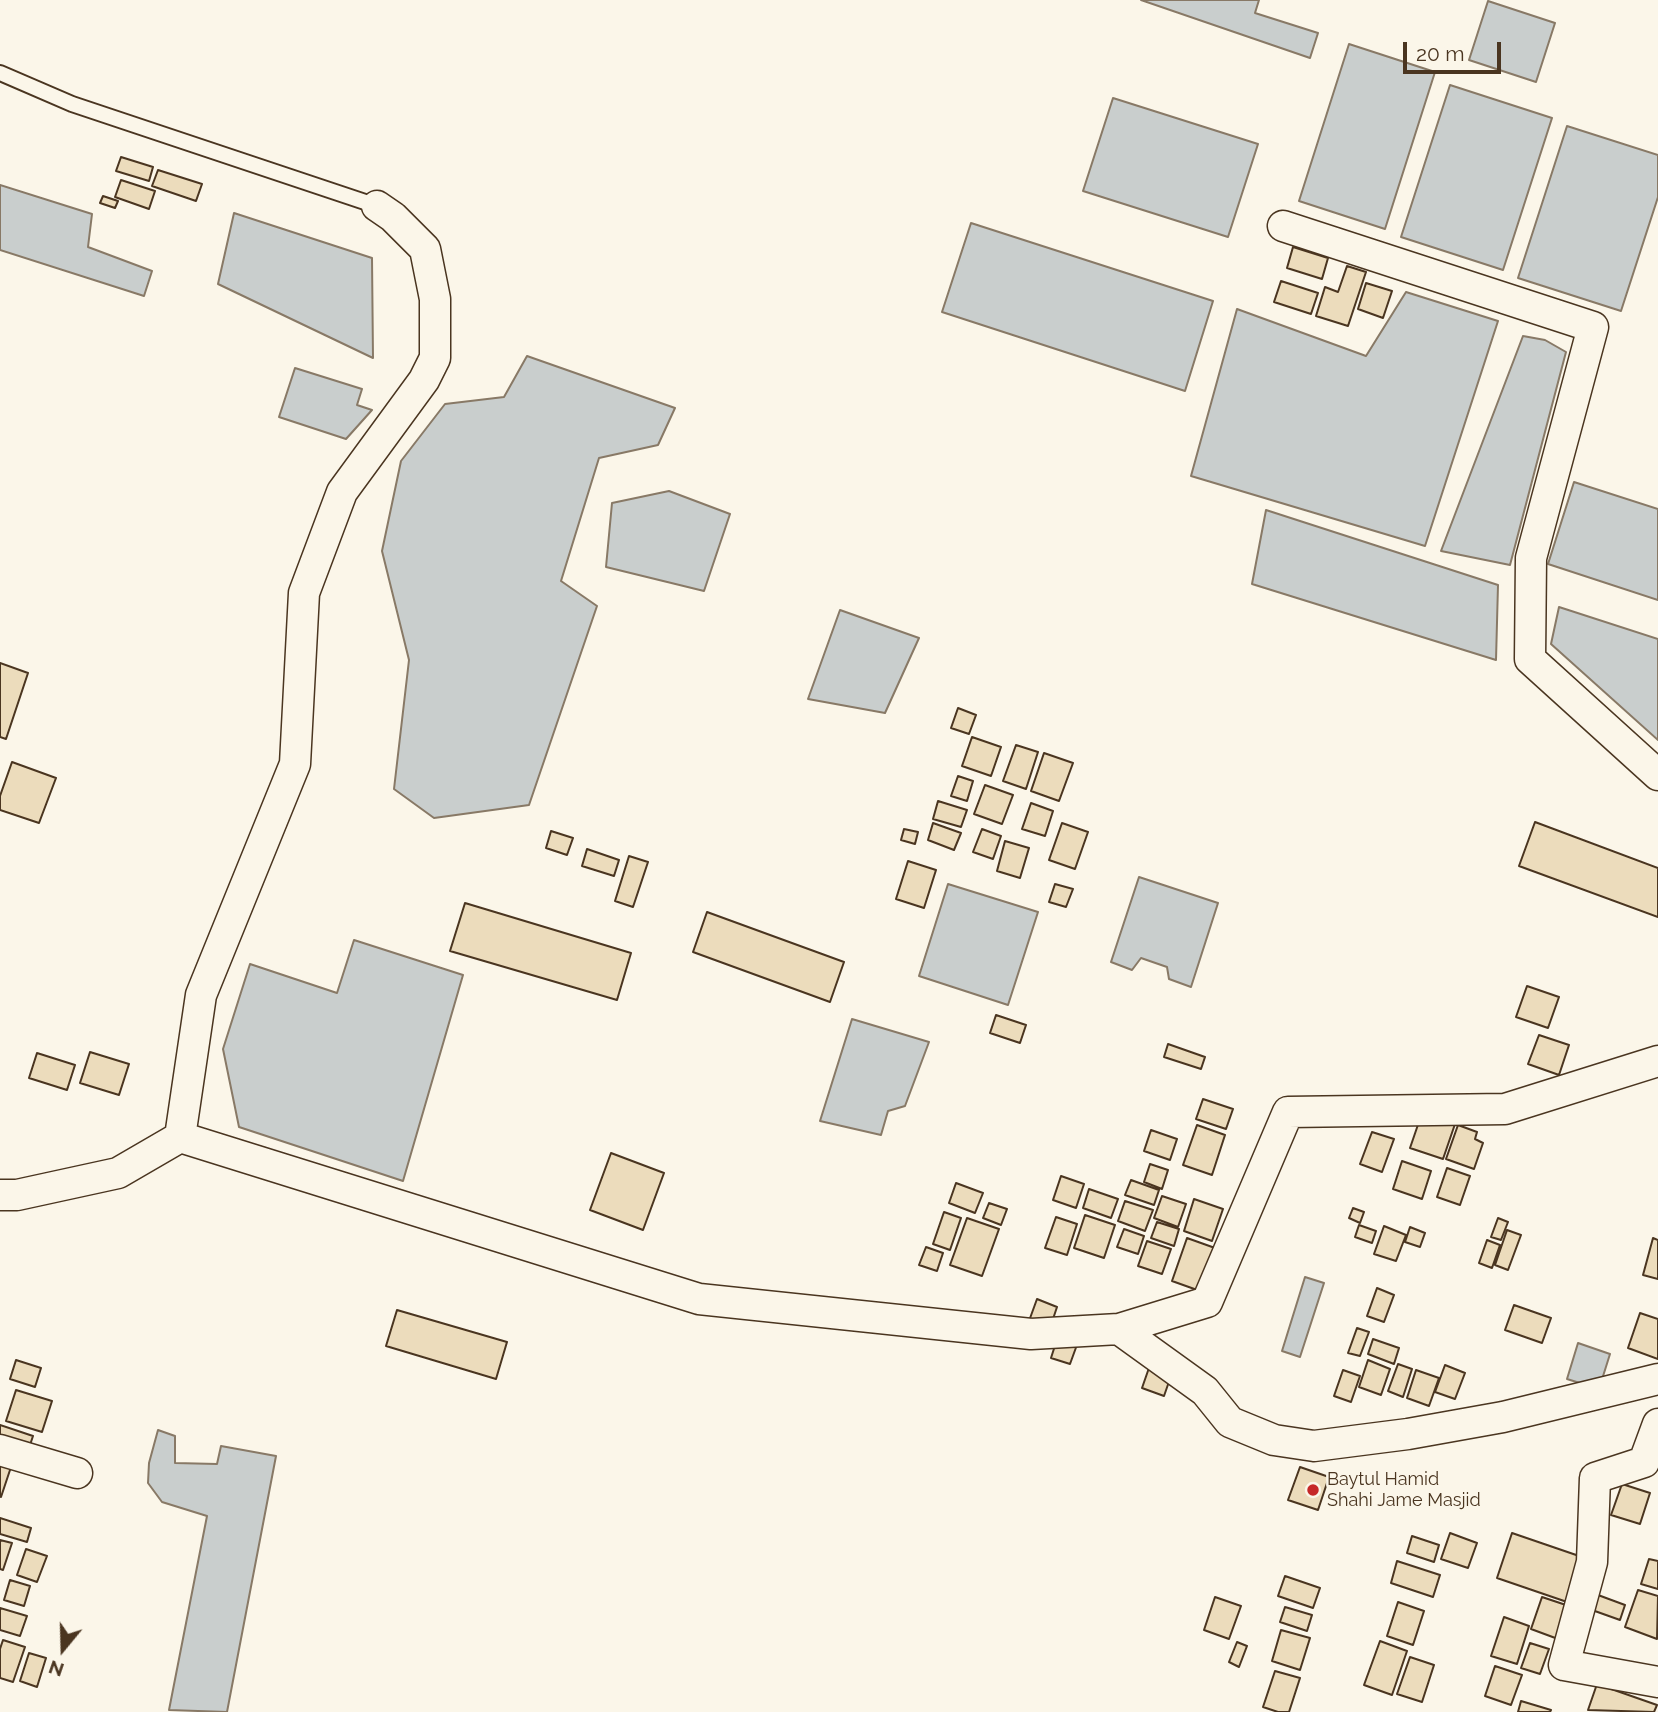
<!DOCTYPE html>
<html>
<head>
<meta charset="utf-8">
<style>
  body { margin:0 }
  #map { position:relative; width:1658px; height:1712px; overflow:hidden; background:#fbf6e9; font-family:Raleway,sans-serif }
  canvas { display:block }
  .north { position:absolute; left:28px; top:1614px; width:70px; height:70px; -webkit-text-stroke:5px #fbf6e9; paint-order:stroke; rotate:199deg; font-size:19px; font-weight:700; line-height:28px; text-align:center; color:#4a3520 }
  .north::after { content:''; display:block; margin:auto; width:24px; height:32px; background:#4a3520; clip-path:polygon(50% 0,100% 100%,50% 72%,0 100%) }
  .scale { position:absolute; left:1403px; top:42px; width:98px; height:32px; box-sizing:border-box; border:4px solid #4a3520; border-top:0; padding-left:9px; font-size:21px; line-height:24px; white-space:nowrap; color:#4a3520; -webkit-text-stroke:5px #fbf6e9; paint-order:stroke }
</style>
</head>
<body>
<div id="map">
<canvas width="1658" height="1712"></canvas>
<div class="north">N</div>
<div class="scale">20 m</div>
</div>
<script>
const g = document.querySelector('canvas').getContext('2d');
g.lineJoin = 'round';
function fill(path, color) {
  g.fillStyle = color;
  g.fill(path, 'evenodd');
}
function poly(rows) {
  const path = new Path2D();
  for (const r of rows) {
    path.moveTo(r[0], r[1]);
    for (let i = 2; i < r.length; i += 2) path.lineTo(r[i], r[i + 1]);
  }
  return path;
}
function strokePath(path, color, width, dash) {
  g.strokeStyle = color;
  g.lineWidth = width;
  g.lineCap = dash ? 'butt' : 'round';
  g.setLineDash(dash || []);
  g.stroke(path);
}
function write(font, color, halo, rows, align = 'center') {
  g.font = font + ' Raleway,sans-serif';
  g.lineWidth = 5;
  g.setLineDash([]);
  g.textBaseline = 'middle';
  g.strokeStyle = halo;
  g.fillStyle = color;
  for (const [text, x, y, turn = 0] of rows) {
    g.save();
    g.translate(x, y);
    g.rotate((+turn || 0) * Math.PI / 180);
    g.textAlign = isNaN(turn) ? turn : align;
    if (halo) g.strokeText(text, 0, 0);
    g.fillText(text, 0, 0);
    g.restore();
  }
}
const water = poly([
  [1141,0,1259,0,1255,13,1318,33,1310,58,1141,0],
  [1488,1,1555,23,1536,82,1469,60,1488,1],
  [1349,44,1435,72,1385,229,1299,201,1349,44],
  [1450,85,1552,118,1503,270,1401,237,1450,85],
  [1113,98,1258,144,1228,237,1083,191,1113,98],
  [1567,126,1658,155,1658,197,1621,311,1518,278,1567,126],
  [0,185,92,214,88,247,152,271,144,296,0,250,0,185],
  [234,213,372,258,373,358,218,284,234,213],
  [971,223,1213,301,1185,391,942,312,971,223],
  [1406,292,1498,321,1425,546,1191,476,1237,309,1366,356,1406,292],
  [1523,336,1545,340,1566,352,1510,565,1441,551,1523,336],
  [527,356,675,408,658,445,599,458,561,581,597,606,529,805,434,818,394,789,409,660,382,551,401,461,445,404,504,397,527,356],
  [295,368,362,389,357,405,372,410,346,439,279,417,295,368],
  [1574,482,1658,509,1658,600,1548,564,1574,482],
  [669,491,730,514,704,591,606,567,612,503,669,491],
  [1266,510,1498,585,1496,660,1252,584,1266,510],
  [1559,607,1658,639,1658,740,1551,644,1559,607],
  [840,610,919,638,885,713,808,699,840,610],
  [1139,877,1218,903,1191,987,1169,979,1167,967,1141,958,1132,970,1111,962,1139,877],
  [948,884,1038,912,1008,1005,919,976,948,884],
  [354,940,463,975,403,1181,239,1127,223,1049,250,964,337,993,354,940],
  [852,1019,929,1042,905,1106,888,1111,881,1135,820,1121,852,1019],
  [1305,1277,1324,1283,1300,1357,1282,1351,1305,1277],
  [1578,1343,1610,1354,1599,1389,1567,1379,1578,1343],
  [158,1430,175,1436,175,1463,217,1464,221,1446,276,1456,227,1712,169,1710,207,1516,162,1502,148,1483,149,1463,158,1430]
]);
const building = poly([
  [121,157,153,167,149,181,116,171,121,157],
  [158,170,202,184,196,201,152,186,158,170],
  [121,180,155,191,149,209,115,197,121,180],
  [103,196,118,201,115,208,100,203,103,196],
  [1293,247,1328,258,1322,279,1287,268,1293,247],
  [1347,266,1366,272,1348,326,1316,316,1325,287,1338,292,1347,266],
  [1281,281,1318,293,1311,314,1274,302,1281,281],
  [1366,283,1392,291,1383,318,1358,309,1366,283],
  [0,663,28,673,6,739,0,737,0,663],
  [958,708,976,715,969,734,951,728,958,708],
  [972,737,1001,747,991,776,962,766,972,737],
  [1016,745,1038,752,1026,789,1003,781,1016,745],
  [1044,753,1073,763,1059,801,1031,791,1044,753],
  [12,762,56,778,39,823,0,810,0,796,12,762],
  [958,776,973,781,967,801,951,796,958,776],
  [985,785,1013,795,1002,824,974,814,985,785],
  [938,801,967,810,961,827,933,819,938,801],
  [1031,803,1053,811,1045,836,1022,829,1031,803],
  [1535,822,1658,868,1658,917,1519,866,1535,822],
  [933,823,961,833,954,850,928,840,933,823],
  [1062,823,1088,832,1075,869,1049,860,1062,823],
  [904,829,918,832,915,844,901,840,904,829],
  [982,829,1001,836,993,859,973,852,982,829],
  [551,831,573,838,567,855,546,848,551,831],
  [1005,841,1029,848,1020,878,997,871,1005,841],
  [587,849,619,860,614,876,582,866,587,849],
  [629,856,648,862,633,907,615,901,629,856],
  [908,861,936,870,924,908,896,899,908,861],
  [1055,884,1073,889,1066,907,1049,902,1055,884],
  [465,903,631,953,617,1000,450,951,465,903],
  [707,912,844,962,830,1002,693,952,707,912],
  [1527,986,1559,997,1548,1028,1516,1017,1527,986],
  [996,1015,1026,1025,1020,1043,990,1033,996,1015],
  [1539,1035,1569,1045,1559,1075,1528,1064,1539,1035],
  [1168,1044,1205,1057,1201,1069,1164,1057,1168,1044],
  [90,1052,129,1064,119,1095,80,1083,90,1052],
  [37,1053,75,1065,67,1090,29,1078,37,1053],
  [1203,1099,1233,1109,1226,1129,1196,1119,1203,1099],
  [1422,1113,1455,1124,1443,1159,1410,1148,1422,1113],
  [1197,1125,1225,1135,1212,1175,1183,1165,1197,1125],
  [1458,1125,1477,1132,1475,1139,1483,1143,1474,1169,1446,1159,1458,1125],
  [1151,1130,1177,1139,1170,1160,1144,1151,1151,1130],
  [1372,1132,1394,1139,1382,1172,1360,1164,1372,1132],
  [611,1153,664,1173,643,1230,590,1210,611,1153],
  [1402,1161,1431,1171,1422,1199,1393,1189,1402,1161],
  [1150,1164,1168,1170,1162,1189,1144,1182,1150,1164],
  [1447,1168,1470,1176,1460,1205,1437,1197,1447,1168],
  [1061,1176,1084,1184,1076,1208,1053,1200,1061,1176],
  [1131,1180,1159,1190,1154,1205,1125,1195,1131,1180],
  [956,1183,983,1193,975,1213,949,1203,956,1183],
  [1089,1189,1118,1199,1111,1218,1083,1208,1089,1189],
  [1162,1196,1186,1204,1178,1227,1154,1218,1162,1196],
  [1194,1199,1223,1209,1212,1241,1184,1231,1194,1199],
  [1125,1201,1153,1210,1145,1231,1118,1221,1125,1201],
  [989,1203,1007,1209,1001,1225,983,1218,989,1203],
  [1353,1208,1364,1212,1360,1223,1349,1218,1353,1208],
  [944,1212,961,1218,950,1250,933,1244,944,1212],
  [1085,1215,1115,1225,1104,1258,1074,1248,1085,1215],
  [1056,1217,1077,1224,1067,1255,1045,1248,1056,1217],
  [967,1218,999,1229,982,1276,950,1265,967,1218],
  [1498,1218,1508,1222,1501,1240,1491,1237,1498,1218],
  [1157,1222,1179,1229,1174,1246,1151,1238,1157,1222],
  [1359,1225,1376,1231,1372,1243,1355,1237,1359,1225],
  [1384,1226,1406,1235,1396,1261,1374,1254,1384,1226],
  [1410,1227,1425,1233,1420,1247,1405,1242,1410,1227],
  [1124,1229,1144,1236,1138,1254,1117,1247,1124,1229],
  [1507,1230,1521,1235,1508,1270,1495,1265,1507,1230],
  [1187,1238,1215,1248,1200,1291,1172,1281,1187,1238],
  [1653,1238,1658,1240,1658,1279,1643,1275,1653,1238],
  [1487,1240,1500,1245,1492,1268,1479,1263,1487,1240],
  [1147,1241,1171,1249,1162,1274,1138,1266,1147,1241],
  [926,1247,943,1253,937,1271,919,1265,926,1247],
  [1377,1288,1394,1295,1384,1322,1367,1316,1377,1288],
  [1037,1299,1057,1307,1050,1328,1029,1321,1037,1299],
  [1514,1305,1551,1318,1542,1343,1505,1330,1514,1305],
  [397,1310,507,1342,496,1379,386,1346,397,1310],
  [1640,1313,1658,1319,1658,1359,1628,1348,1640,1313],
  [1357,1328,1369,1332,1360,1356,1348,1353,1357,1328],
  [1058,1336,1078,1342,1070,1364,1051,1358,1058,1336],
  [1373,1339,1399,1348,1394,1364,1368,1354,1373,1339],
  [16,1360,41,1368,35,1387,10,1379,16,1360],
  [1368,1360,1390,1369,1381,1395,1359,1387,1368,1360],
  [1398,1364,1412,1369,1403,1397,1388,1391,1398,1364],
  [1150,1365,1172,1373,1164,1396,1142,1388,1150,1365],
  [1445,1365,1465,1373,1455,1399,1435,1392,1445,1365],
  [1343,1370,1360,1376,1351,1402,1334,1396,1343,1370],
  [1416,1370,1439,1378,1429,1406,1407,1398,1416,1370],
  [16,1390,52,1401,42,1432,6,1421,16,1390],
  [0,1425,33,1436,28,1451,0,1442,0,1425],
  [0,1457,13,1461,1,1497,0,1496,0,1457],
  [1300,1467,1329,1477,1318,1510,1288,1500,1300,1467],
  [1622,1484,1650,1493,1640,1524,1611,1515,1622,1484],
  [0,1518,31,1528,27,1542,0,1534,0,1518],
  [1450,1533,1477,1543,1468,1568,1441,1559,1450,1533],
  [1512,1533,1585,1558,1570,1603,1497,1578,1512,1533],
  [1412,1536,1439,1545,1434,1562,1407,1553,1412,1536],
  [0,1540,12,1543,3,1570,0,1569,0,1540],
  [26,1549,47,1556,37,1582,17,1575,26,1549],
  [1649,1559,1658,1561,1658,1589,1641,1584,1649,1559],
  [1397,1561,1440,1575,1433,1597,1391,1583,1397,1561],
  [1285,1576,1320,1588,1313,1608,1278,1596,1285,1576],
  [10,1580,30,1586,24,1606,4,1600,10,1580],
  [1638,1590,1658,1596,1657,1639,1625,1627,1638,1590],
  [1598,1595,1625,1605,1620,1620,1592,1610,1598,1595],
  [1215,1597,1241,1606,1229,1639,1204,1630,1215,1597],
  [1542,1597,1569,1606,1558,1639,1531,1629,1542,1597],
  [1398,1602,1424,1611,1413,1645,1387,1636,1398,1602],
  [1285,1607,1312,1615,1307,1631,1280,1622,1285,1607],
  [0,1608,27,1616,20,1636,0,1630,0,1608],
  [1504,1617,1529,1626,1517,1664,1491,1656,1504,1617],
  [1281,1630,1310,1638,1300,1670,1272,1661,1281,1630],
  [3,1640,25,1647,13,1682,0,1678,0,1649,3,1640],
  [1380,1641,1407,1651,1392,1695,1364,1685,1380,1641],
  [1237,1642,1247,1646,1239,1667,1229,1662,1237,1642],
  [1530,1643,1549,1649,1540,1674,1521,1668,1530,1643],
  [29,1653,46,1658,37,1687,20,1681,29,1653],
  [1410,1657,1434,1665,1422,1702,1397,1694,1410,1657],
  [1495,1666,1522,1675,1511,1705,1485,1696,1495,1666],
  [1275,1671,1300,1678,1289,1712,1278,1712,1263,1707,1275,1671],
  [1597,1684,1657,1705,1654,1712,1588,1710,1597,1684],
  [1521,1701,1551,1710,1550,1712,1518,1712,1521,1701]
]);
const service = poly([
  [0,73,72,104,377,206]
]);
const minor = poly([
  [1283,226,1593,327,1531,558,1530,659,1658,775],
  [180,1137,201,995,295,764,304,593,342,492,424,380,435,358,435,299,425,249,393,217,377,206],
  [0,1195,17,1195,118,1173,180,1137,699,1299,1031,1334,1119,1329,1207,1302,1288,1112,1505,1109,1658,1061],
  [1119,1329,1205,1391,1230,1422,1274,1440,1314,1446,1408,1434,1503,1417,1658,1379],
  [1658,1424,1644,1462,1595,1478,1592,1562,1564,1665,1658,1682],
  [0,1450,77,1473]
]);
const markers = [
  [1313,1490,7,"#c62828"]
];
const poiNames = [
  ["Baytul Hamid",1327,1480],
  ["Shahi Jame Masjid",1327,1501]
];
fill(water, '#c9cecd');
strokePath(water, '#887966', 2);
fill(building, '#ecdcbc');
strokePath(building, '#4a3520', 2);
strokePath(service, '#4a3520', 18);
strokePath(minor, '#4a3520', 33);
strokePath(service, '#fbf6e9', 14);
strokePath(minor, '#fbf6e9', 30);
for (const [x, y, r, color] of markers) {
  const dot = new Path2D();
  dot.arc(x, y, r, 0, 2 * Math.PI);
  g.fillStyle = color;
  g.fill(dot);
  strokePath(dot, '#fbf6e9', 2.5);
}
write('18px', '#4a3520', '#fbf6e9', poiNames, 'left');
</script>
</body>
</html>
